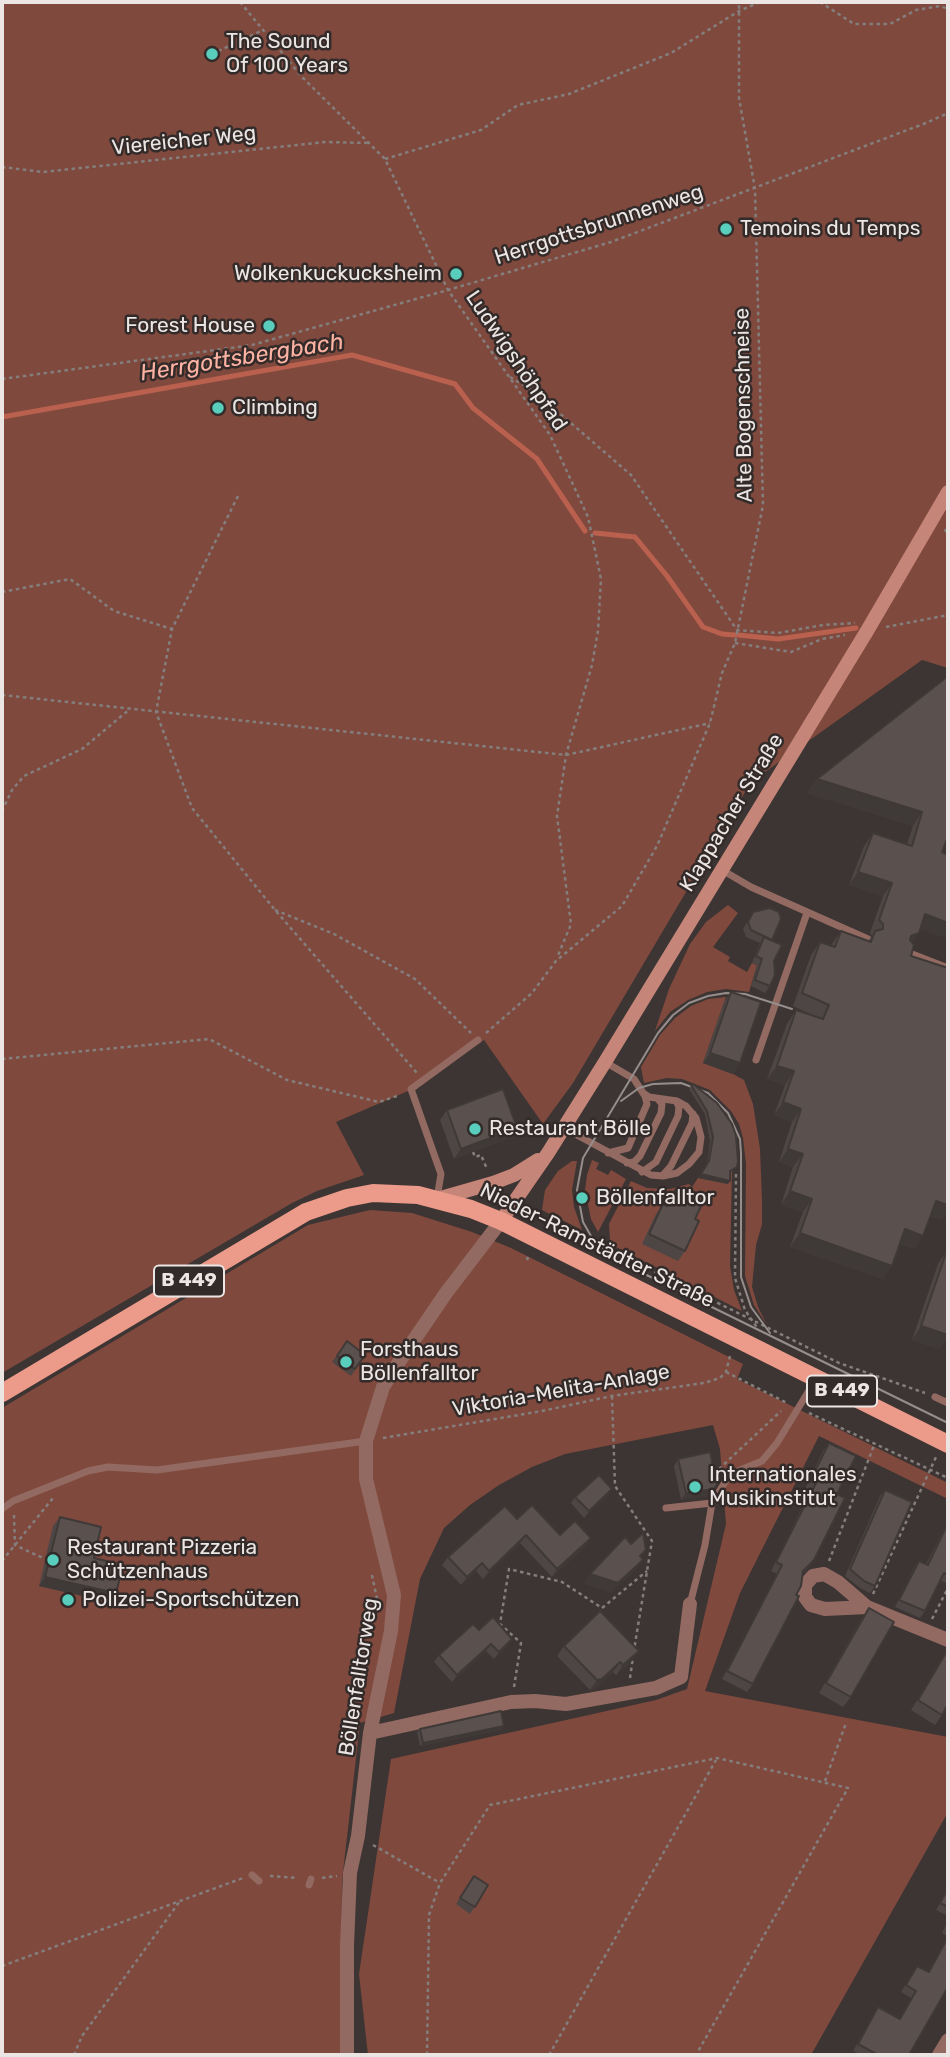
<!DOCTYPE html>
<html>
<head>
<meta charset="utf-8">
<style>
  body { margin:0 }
  #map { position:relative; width:950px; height:2057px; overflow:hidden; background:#3d3533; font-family:Rubik,sans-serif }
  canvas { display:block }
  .frame { position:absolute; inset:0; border:4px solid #ebe6e4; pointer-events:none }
</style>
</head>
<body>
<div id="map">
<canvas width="950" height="2057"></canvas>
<div class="frame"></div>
</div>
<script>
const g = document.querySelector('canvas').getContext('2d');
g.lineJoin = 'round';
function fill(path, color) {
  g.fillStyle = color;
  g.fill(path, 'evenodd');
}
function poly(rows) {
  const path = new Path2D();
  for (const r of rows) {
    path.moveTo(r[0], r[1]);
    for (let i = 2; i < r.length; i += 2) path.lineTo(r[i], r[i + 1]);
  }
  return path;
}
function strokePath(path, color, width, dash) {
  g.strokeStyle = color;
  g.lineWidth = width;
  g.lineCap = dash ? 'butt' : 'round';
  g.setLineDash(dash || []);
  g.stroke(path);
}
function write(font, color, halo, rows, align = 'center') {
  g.font = font + ' Rubik,sans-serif';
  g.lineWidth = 5;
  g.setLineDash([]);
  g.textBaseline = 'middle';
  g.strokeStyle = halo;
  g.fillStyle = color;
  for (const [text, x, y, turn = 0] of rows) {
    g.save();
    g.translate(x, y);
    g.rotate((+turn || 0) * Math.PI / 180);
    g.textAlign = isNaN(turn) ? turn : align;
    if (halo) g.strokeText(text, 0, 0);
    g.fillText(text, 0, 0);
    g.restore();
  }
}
const green = poly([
  [2,2,948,2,948,668,922,660,751,782,573,1083,543,1124,484,1040,415,1088,336,1122,364,1175,317,1191,292,1203,2,1373],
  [728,905,738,913,713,947,730,957,728,961,747,972,752,963,757,965,749,992,726,989,707,992,688,1000,670,1012,655,1031,669,989,690,944,706,922],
  [726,997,703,1063,733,1074,744,1080,753,1104,760,1149,762,1201,762,1224,756,1245,752,1287,758,1307,767,1325,754,1305,745,1276,746,1164,743,1138,739,1124,731,1111,710,1090,682,1079,667,1078,644,1083,641,1067,660,1035,675,1018,691,1006,708,999],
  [592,1160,599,1163,596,1169,608,1175,611,1170,626,1179,598,1232,591,1219,585,1190,587,1175],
  [572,1161,577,1161,572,1190,574,1207,582,1230,542,1210,545,1190,558,1171],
  [732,1171,730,1266,734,1290,742,1311,612,1245,610,1240,609,1224,631,1181,647,1188,670,1189,689,1184,692,1187,698,1178],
  [370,1210,412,1213,472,1232,511,1248,743,1364,737,1379,948,1483,948,1499,819,1436,740,1593,705,1691,948,1737,948,1812,811,2055,368,2055,359,1974,391,1759,656,1700,687,1689,726,1524,720,1449,713,1425,565,1454,532,1467,499,1485,470,1505,444,1528,420,1579,394,1713,360,1723,342,1881,340,2055,2,2055,2,1408,308,1225]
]);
const stream = poly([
  [2,417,352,355,455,384,473,408,537,459,585,531],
  [595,533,635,537,667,576,703,627,722,634,735,635],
  [738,635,778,639,856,628]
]);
const path = poly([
  [240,2,302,77,385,159,448,290,550,435,588,517,601,579,598,631,592,665,566,755,557,816,571,924,557,958],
  [820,2,854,24,890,24,916,10,940,6,948,9],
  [212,54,263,30],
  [385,159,481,130,518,105,569,94,671,53,739,11,760,2],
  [2,167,43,172,325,142,370,143],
  [510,377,535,392,631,475,737,630,778,633,823,625,855,623],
  [2,379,252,345,448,290,611,242,926,123,948,113],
  [238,496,172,629,156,712,192,808,275,910,417,1073],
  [945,529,948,536],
  [2,592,70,579,114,611,172,629],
  [886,627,948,615],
  [735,643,791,652,822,639,845,635],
  [2,695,566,755,710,723],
  [2,811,12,790,24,776,82,749,130,709],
  [275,910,334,934,415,979,471,1033],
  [486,1033,532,993,556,961,622,906,657,846,710,723,722,673,735,643,763,505,755,189,739,98,739,2],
  [2,1059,209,1039,287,1080,379,1102,400,1095],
  [473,1152,475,1157,481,1155,487,1169],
  [736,1174,735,1278,745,1310,758,1329],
  [529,1210,601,1248,629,1259,839,1363,925,1393],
  [527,1260,528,1257],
  [726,1372,787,1403],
  [612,1396,615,1486,652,1541,634,1650],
  [809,1413,948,1478],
  [383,1438,542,1411,612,1396,704,1383,720,1378,726,1372,730,1356],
  [719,1469,781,1411],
  [14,1515,15,1545,45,1559],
  [2,1561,53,1498],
  [829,1561,875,1443],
  [372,1575,377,1599],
  [873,1594,936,1457],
  [932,1619,948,1588],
  [630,1678,633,1657],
  [514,1687,521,1643,500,1624,509,1569,562,1582,602,1608,647,1571],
  [825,1781,846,1723],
  [373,1845,440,1883],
  [270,1876,298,1878],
  [322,1878,337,1876],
  [2,1966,243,1878],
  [74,2055,82,2036,180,1901],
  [427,2055,429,1915,440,1883,490,1805,717,1758,848,1788,696,2055],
  [549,2055,716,1760]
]);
const service = poly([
  [722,870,751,887,868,939],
  [907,952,948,968],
  [756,1060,807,913],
  [605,1062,634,1079,645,1096,647,1104,628,1148,608,1153],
  [564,1128,651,1175,663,1176,677,1173,689,1164,699,1152,701,1137,696,1118,686,1106,677,1101,649,1097,643,1093],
  [627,1163,634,1162,640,1156,661,1113,662,1104,658,1099],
  [642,1172,656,1162,678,1116,679,1107,676,1101],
  [663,1175,671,1166,692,1123,693,1114],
  [437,1198,441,1174,411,1089,478,1040],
  [935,1397,948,1403],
  [666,1508,712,1503],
  [2,1509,13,1501,88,1471,108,1467,157,1470,366,1441],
  [690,1604,705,1545,712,1503,727,1479,740,1470,762,1461,777,1443,816,1379],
  [252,1875,259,1881],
  [309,1885,311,1879]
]);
const minor = poly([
  [867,1607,825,1609,811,1605,805,1597,805,1585,813,1576,824,1574,838,1582,867,1607,948,1640],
  [370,1733,511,1702,535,1701,566,1704,656,1688,681,1677,690,1604],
  [347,2055,347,1946,350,1873,358,1836,370,1733,391,1631,394,1595,366,1479,366,1441,383,1387,401,1359,446,1293,501,1221],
  [939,2055,948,2040]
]);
const secondary = poly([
  [437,1199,493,1183,514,1175,538,1160],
  [501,1221,548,1153,605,1062,867,631,948,492]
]);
const primary = poly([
  [2,1393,306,1212,347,1198,373,1193,418,1195,471,1209,501,1221,948,1444]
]);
const tram = poly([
  [792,1009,745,994,726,993,708,996,689,1003,673,1015,658,1033,583,1158,577,1190,583,1222,591,1236,614,1259,948,1423],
  [621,1101,639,1088,653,1084,681,1083,708,1093,728,1113,740,1139,741,1153,741,1277,751,1307,770,1333]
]);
const wall = poly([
  [948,676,947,838,942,852,920,929,912,942,911,956,948,968,948,1210,942,1220,931,1216,914,1249,900,1244,883,1279,790,1247,803,1212,781,1205,793,1167,779,1162,792,1122,774,1115,785,1085,767,1079,787,1024,796,1010,819,1018,793,1006,811,955,820,942,831,945,841,931,868,941,872,936,870,933,883,896,849,885,864,846,873,833,907,844,913,826,807,793,817,779],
  [753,912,771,940,774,961,770,986,765,993,751,986,757,965,752,963,760,943,746,937,743,929],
  [731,992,740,1063,733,1074,703,1063,724,1002],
  [693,1084,737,1167,730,1173,728,1184,698,1178,707,1165,710,1141,705,1114,689,1089],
  [447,1110,517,1128,510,1138,454,1159,440,1120],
  [675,1190,695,1219,685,1251,678,1261,642,1244,656,1214,663,1204,665,1205],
  [947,1250,948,1336,939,1349,912,1340,938,1264],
  [347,1341,365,1355,351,1376,332,1362],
  [829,1443,837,1494,814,1560,803,1574,753,1684,747,1692,722,1679,777,1574,771,1571,810,1491,805,1489,823,1451],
  [678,1459,709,1496,681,1500,674,1466],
  [612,1489,607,1496,584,1518,571,1503,575,1497],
  [885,1490,875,1586,870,1593,860,1588,845,1576,880,1496],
  [60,1517,94,1558,116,1593,109,1602,39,1586,53,1526],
  [517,1519,560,1535,591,1538,586,1546,552,1577,520,1543,483,1579,476,1571,461,1585,442,1565,448,1557],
  [947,1525,948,1525,948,1584,940,1580,925,1611,920,1618,895,1607,914,1568,919,1561,926,1564,943,1532],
  [869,1608,851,1697,843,1707,819,1693,862,1618],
  [479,1630,512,1639,508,1646,494,1659,486,1651,452,1682,434,1662,439,1655],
  [564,1646,632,1661,616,1675,613,1672,595,1689,590,1690,557,1656],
  [947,1651,942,1715,935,1725,911,1710],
  [504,1726,501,1730,420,1746,417,1732,420,1729],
  [474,1876,488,1885,470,1914,456,1904],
  [948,1889,948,1916,936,1910],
  [948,1921,948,1987,909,2055,862,2055,853,2051,878,2007,900,2019,911,1998,901,1992,917,1966,928,1972,948,1937,942,1933]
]);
const shadedWall = poly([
  [817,779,922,812,913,826,807,793],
  [858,872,892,883,883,896,849,885],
  [925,914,948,923,948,939,916,928],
  [919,933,909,946,911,936],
  [710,1053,740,1063,733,1074,703,1063],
  [777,1066,794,1071,785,1085,767,1079],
  [783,1102,801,1109,792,1122,774,1115],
  [517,1128,510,1138,454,1159,461,1149],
  [788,1149,803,1154,793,1167,779,1162],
  [701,1174,730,1181,728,1184,698,1178],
  [790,1191,812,1199,803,1212,781,1205],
  [936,1201,948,1205,948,1210,942,1220,927,1214],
  [905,1229,923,1236,914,1249,895,1242],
  [800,1233,892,1266,883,1279,790,1247],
  [921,1326,948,1335,939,1349,912,1340],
  [612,1489,607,1496,584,1518,589,1511],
  [714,1489,709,1496,681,1500,686,1493],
  [526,1535,520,1543,483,1579,489,1571],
  [591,1538,586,1546,552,1577,557,1569],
  [643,1560,636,1570,611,1593,583,1584,590,1574],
  [482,1563,476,1571,461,1585,467,1577],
  [45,1577,116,1593,109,1602,39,1586],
  [512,1639,508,1646,494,1659,499,1652],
  [491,1644,486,1651,452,1682,457,1675],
  [639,1651,632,1661,616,1675,623,1665],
  [620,1662,613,1672,595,1689,590,1690,597,1680],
  [504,1726,501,1730,420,1746,423,1743]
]);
const building = poly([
  [948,676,948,836,942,852,948,855,948,923,925,914,919,933,911,936,910,940,914,945,911,956,948,968,948,1205,936,1201,923,1236,905,1229,892,1266,800,1233,812,1199,790,1191,803,1154,788,1149,801,1109,783,1102,794,1071,777,1066,796,1010,823,1019,829,1005,802,993,820,942,835,947,841,931,871,942,875,931,883,929,883,924,879,920,892,883,858,872,873,833,912,846,922,812,817,779,948,676],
  [770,908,779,912,781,919,772,940,751,930,748,922,753,912,770,908],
  [764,937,782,945,774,961,775,975,770,986,755,980,762,959,756,956,764,937],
  [731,992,761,1002,740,1063,710,1053,731,992],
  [693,1084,717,1103,732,1124,736,1136,738,1161,737,1167,730,1171,730,1181,701,1174,709,1161,713,1137,707,1111,691,1085,693,1084],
  [503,1089,517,1128,461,1149,447,1110,503,1089],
  [675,1190,702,1204,695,1219,699,1221,685,1251,649,1234,663,1204,667,1206,675,1190],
  [947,1250,948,1251,948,1335,921,1326,947,1250],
  [347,1341,365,1355,355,1369,337,1356,347,1341],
  [829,1443,856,1456,837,1494,845,1498,814,1560,803,1571,801,1586,796,1595,799,1596,753,1684,727,1671,782,1565,776,1562,816,1483,810,1481,829,1443],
  [710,1452,717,1484,714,1489,686,1493,678,1459,710,1452],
  [599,1475,612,1489,589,1511,575,1497,599,1475],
  [885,1490,912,1502,875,1586,864,1581,850,1569,885,1490],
  [532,1505,560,1535,575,1521,591,1538,557,1569,526,1535,489,1571,482,1563,467,1577,448,1557,505,1506,517,1519,532,1505],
  [60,1517,101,1527,94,1558,123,1565,116,1593,45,1577,60,1517],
  [947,1525,948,1525,948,1575,944,1573,925,1611,899,1600,919,1561,928,1565,947,1525],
  [643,1533,646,1550,640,1556,643,1560,618,1583,590,1574,625,1537,631,1544,643,1533],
  [869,1608,894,1622,851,1697,826,1683,869,1608],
  [600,1611,639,1651,623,1665,620,1662,602,1679,597,1680,564,1646,600,1611],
  [493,1617,512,1639,499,1652,491,1644,457,1675,439,1655,473,1624,479,1630,493,1617],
  [947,1651,948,1652,948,1704,942,1715,918,1700,947,1651],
  [501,1711,504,1726,423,1743,420,1729,501,1711],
  [474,1876,488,1885,475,1907,460,1898,474,1876],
  [948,1889,948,1907,940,1903,948,1889],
  [948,1937,948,1987,909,2055,878,2055,858,2044,878,2007,900,2019,916,1991,906,1985,917,1966,929,1972,948,1937]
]);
const markers = [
  [212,54,7,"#5acebd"],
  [726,229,7,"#5acebd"],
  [456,274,7,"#5acebd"],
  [269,326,7,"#5acebd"],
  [218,408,7,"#5acebd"],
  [475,1129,7,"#5acebd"],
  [582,1198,7,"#5acebd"],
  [346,1362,7,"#5acebd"],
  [695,1487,7,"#5acebd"],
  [53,1560,7,"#5acebd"],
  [68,1600,7,"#5acebd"]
];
const shields = [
  [189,1281,70],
  [842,1391,70]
];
const shieldNames = [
  ["B 449",189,1281],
  ["B 449",842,1391]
];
const poiNames = [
  ["The Sound",226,42],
  ["Of 100 Years",226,66],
  ["Temoins du Temps",740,229],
  ["Wolkenkuckucksheim",442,274,"right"],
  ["Forest House",255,326,"right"],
  ["Climbing",232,408],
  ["Restaurant Bölle",489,1129],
  ["Böllenfalltor",596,1198],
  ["Forsthaus",360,1350],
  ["Böllenfalltor",360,1374],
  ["Internationales",709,1475],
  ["Musikinstitut",709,1499],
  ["Restaurant Pizzeria",67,1548],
  ["Schützenhaus",67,1572],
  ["Polizei-Sportschützen",82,1600]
];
const streetNames = [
  ["Viereicher Weg",184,141,-6],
  ["Herrgottsbrunnenweg",599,225,-18],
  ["Ludwigshöhpfad",516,361,56],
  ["Alte Bogenschneise",744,405,-91],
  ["Klappacher Straße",732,813,-59],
  ["Nieder-Ramstädter Straße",597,1246,26],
  ["Viktoria-Melita-Anlage",561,1391,-10],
  ["Böllenfalltorweg",359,1677,-81]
];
const waterNames = [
  ["Herrgottsbergbach",242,358,-9]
];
fill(green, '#80493e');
strokePath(stream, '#ba604e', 5);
strokePath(path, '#847e7c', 2.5, [3.5, 3.5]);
strokePath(service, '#926a61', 7);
strokePath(minor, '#926a61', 14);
strokePath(secondary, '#c58578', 14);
strokePath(primary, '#ec9a89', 18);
strokePath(tram, '#958e8c', 2);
fill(wall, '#4d4644');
fill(shadedWall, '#3f3937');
fill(building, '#5a514f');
strokePath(building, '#3f3937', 2);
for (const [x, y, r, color] of markers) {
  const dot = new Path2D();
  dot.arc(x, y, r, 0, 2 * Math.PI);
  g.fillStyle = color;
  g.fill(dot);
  strokePath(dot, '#332b29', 2.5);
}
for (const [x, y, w] of shields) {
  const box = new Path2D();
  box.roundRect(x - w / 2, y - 15.5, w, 31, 5);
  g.fillStyle = '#332b29';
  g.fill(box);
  strokePath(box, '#ebe6e4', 2);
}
write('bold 19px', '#ebe6e4', null, shieldNames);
write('21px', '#ebe6e4', '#332b29', poiNames, 'left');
write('21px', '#ebe6e4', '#332b29', streetNames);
write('italic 23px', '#fdb2a3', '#332b29', waterNames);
</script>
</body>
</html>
